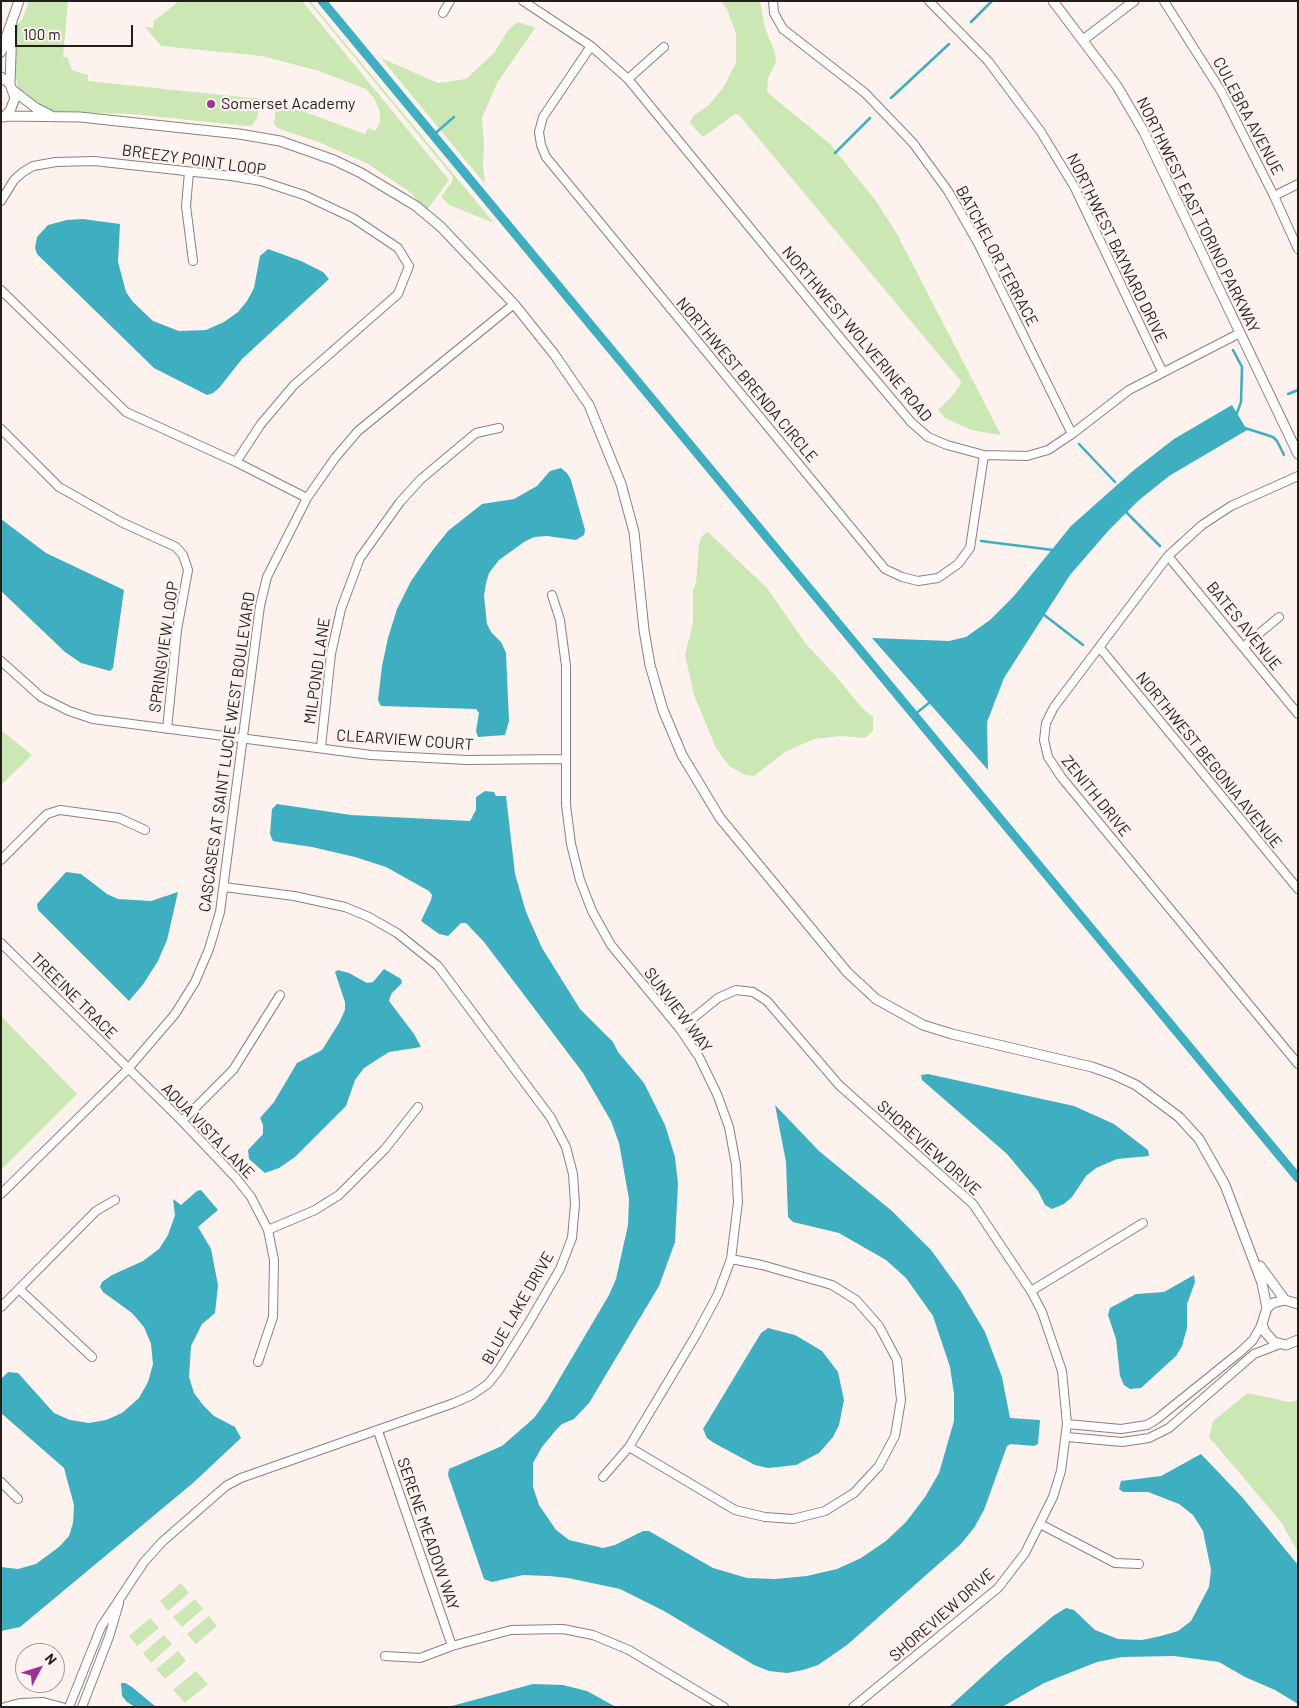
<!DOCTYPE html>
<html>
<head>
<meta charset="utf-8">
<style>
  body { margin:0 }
  #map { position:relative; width:1299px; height:1708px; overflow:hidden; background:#fdf2ee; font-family:Barlow,sans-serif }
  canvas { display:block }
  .frame { position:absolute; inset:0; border:2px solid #221e1c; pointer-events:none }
  .north { position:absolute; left:15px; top:1643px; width:50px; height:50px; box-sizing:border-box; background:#fdf2ee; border:1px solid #a59d9a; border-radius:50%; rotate:50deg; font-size:14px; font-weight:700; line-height:20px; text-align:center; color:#221e1c }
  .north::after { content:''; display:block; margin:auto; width:18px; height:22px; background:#9c3395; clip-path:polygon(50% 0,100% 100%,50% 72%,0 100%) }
  .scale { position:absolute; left:15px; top:25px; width:118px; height:22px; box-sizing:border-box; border:2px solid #221e1c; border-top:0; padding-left:6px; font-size:15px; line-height:18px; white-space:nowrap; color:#221e1c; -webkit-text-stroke:4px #fdf2ee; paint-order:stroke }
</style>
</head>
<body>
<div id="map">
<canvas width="1299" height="1708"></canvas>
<div class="frame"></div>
<div class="north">N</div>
<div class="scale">100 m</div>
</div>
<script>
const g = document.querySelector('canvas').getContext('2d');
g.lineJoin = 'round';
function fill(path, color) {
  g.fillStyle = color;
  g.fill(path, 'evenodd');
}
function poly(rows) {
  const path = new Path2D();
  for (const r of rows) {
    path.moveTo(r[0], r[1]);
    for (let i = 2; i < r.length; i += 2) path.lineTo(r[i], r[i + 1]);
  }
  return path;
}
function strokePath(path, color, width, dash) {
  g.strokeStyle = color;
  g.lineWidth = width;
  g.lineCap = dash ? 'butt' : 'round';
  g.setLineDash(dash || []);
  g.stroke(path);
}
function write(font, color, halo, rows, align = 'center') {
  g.font = font + ' Barlow,sans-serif';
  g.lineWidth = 4.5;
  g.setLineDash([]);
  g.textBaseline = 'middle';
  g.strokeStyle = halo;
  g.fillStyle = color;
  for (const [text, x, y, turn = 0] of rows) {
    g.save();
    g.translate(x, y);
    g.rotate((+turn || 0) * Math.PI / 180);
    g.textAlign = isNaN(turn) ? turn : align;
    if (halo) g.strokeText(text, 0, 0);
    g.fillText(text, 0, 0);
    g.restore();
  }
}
const green = poly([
  [29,1,68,1,63,57,67,57,72,70,88,75,88,81,261,99,257,118,252,125,247,126,132,114,49,111,38,106,18,88,14,64,16,26,22,20],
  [179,1,302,1,449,180,427,210,410,192,368,164,321,143,277,128,274,123,277,102,365,134,368,128,375,131,380,123,380,112,374,98,366,89,319,71,262,56,161,46,145,27,153,28,154,21],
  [308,1,310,1,494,223,449,205,441,197,452,182,453,177],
  [721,1,760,1,765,28,775,53,776,62,768,78,767,92,830,144,876,201,897,234,1001,435,971,430,945,418,938,410,952,396,961,384,960,380,739,115,735,114,703,137,695,129,690,122,693,116,709,105,723,88,736,63,736,34,727,9],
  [518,22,535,28,497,83,482,118,484,144,483,166,485,184,381,58,438,83,466,79,494,53,508,30],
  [708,532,767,588,806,644,834,674,862,708,873,717,873,731,865,738,841,736,814,739,785,752,754,776,746,775,729,766,723,758,716,748,694,695,685,655,693,623,693,590,696,583,699,544,702,536],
  [1,730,32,755,1,785],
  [1,1016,77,1094,1,1170],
  [1248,1393,1289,1402,1298,1400,1298,1552,1281,1522,1209,1437,1213,1421],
  [181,1583,189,1593,168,1611,160,1601],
  [195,1599,203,1609,182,1627,173,1617],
  [209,1616,217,1626,196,1644,187,1634],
  [150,1618,159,1628,137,1646,129,1636],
  [164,1635,172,1644,151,1663,143,1653],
  [178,1651,186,1661,165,1679,156,1669],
  [196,1671,208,1684,185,1703,173,1690]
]);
const water = poly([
  [83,219,120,224,118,262,126,292,133,302,153,321,179,331,206,330,224,322,238,312,247,301,254,288,260,256,268,249,301,261,323,272,329,279,242,359,219,388,213,393,207,395,154,368,37,254,35,248,37,237,48,225,67,220],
  [1232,405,1247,430,1169,476,1138,501,1109,530,1070,575,1004,678,987,722,988,770,872,638,949,641,966,637,990,620,1014,596,1071,526,1134,470,1174,439],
  [561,468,567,473,571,480,585,530,584,535,576,540,547,536,534,537,524,542,499,560,489,573,486,583,484,596,487,624,491,632,501,642,506,653,509,721,505,735,478,737,476,731,479,713,476,709,381,706,378,700,382,666,388,638,397,609,411,581,432,551,448,531,482,504,514,499,537,486,550,471],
  [1,519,46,553,124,590,113,668,110,671,81,663,65,652,1,591],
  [485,791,494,792,496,796,506,796,515,874,526,912,542,948,580,1009,613,1042,618,1052,644,1083,665,1125,675,1157,678,1184,675,1242,659,1286,589,1403,574,1419,562,1424,556,1430,542,1447,533,1463,533,1487,539,1505,556,1530,569,1540,603,1548,615,1545,643,1531,649,1531,713,1568,747,1578,775,1579,807,1576,837,1569,861,1558,886,1541,906,1522,925,1497,939,1473,954,1421,954,1394,950,1367,933,1316,906,1278,886,1260,839,1233,793,1222,788,1217,786,1162,775,1105,819,1151,892,1211,931,1250,960,1290,985,1332,1002,1377,1010,1418,1040,1420,1038,1444,1034,1446,1011,1444,1007,1446,984,1510,974,1528,960,1545,847,1645,818,1665,803,1670,787,1673,769,1671,754,1665,664,1611,620,1589,568,1578,549,1576,523,1575,492,1582,484,1579,448,1475,449,1469,502,1446,534,1418,547,1400,609,1295,616,1279,628,1225,629,1199,619,1143,611,1121,583,1073,484,942,466,923,461,923,448,936,439,934,421,921,431,900,432,895,429,891,386,867,355,857,312,847,278,842,273,841,270,834,272,809,277,804,351,815,470,821,476,810,476,797],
  [66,872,81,874,107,894,118,899,151,901,178,892,167,940,158,961,144,983,129,1001,38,910,37,904],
  [384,969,401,979,402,983,391,994,389,1001,414,1034,421,1047,389,1052,364,1068,355,1080,346,1106,295,1157,279,1168,265,1173,249,1159,248,1150,263,1134,263,1125,260,1118,274,1102,297,1063,322,1050,339,1023,345,1010,345,1002,335,972,338,970,349,973,367,983,373,982],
  [928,1074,1074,1106,1114,1124,1148,1150,1149,1156,1117,1159,1096,1168,1086,1176,1072,1197,1064,1204,1052,1209,1045,1205,1038,1191,1007,1154,922,1080,921,1075],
  [201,1190,218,1210,198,1227,211,1249,218,1285,215,1313,202,1324,191,1346,189,1377,194,1393,203,1405,214,1416,235,1427,241,1438,193,1483,20,1627,1,1631,1,1567,18,1569,36,1564,59,1547,69,1536,73,1523,74,1505,64,1468,1,1413,1,1379,8,1372,18,1373,54,1413,70,1420,89,1423,106,1420,122,1413,139,1398,148,1382,153,1364,151,1344,144,1327,132,1313,103,1292,100,1287,102,1282,112,1275,143,1261,159,1249,168,1235,175,1215,173,1199,181,1205,197,1191],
  [1194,1275,1195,1282,1187,1304,1187,1328,1182,1346,1176,1356,1141,1388,1130,1389,1124,1385,1120,1376,1116,1339,1108,1315,1110,1308,1136,1294,1164,1292],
  [768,1328,795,1335,822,1351,838,1372,844,1400,839,1425,833,1437,819,1453,796,1465,768,1468,755,1465,714,1443,707,1438,703,1429,761,1333],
  [1201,1454,1242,1497,1298,1565,1298,1704,1275,1690,1245,1677,1219,1662,1174,1656,1122,1657,1097,1662,1044,1683,1002,1707,949,1707,1003,1658,1053,1616,1066,1608,1074,1610,1095,1630,1118,1639,1142,1640,1161,1636,1178,1631,1191,1621,1209,1587,1211,1570,1203,1531,1193,1515,1179,1504,1148,1492,1123,1492,1119,1489,1121,1481,1161,1476],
  [121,1683,125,1683,132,1687,156,1707,135,1707,127,1702,122,1696],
  [533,1684,563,1685,587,1691,616,1707,448,1707]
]);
const stream = poly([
  [971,22,992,1],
  [891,98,949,44],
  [432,136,454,117],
  [835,153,870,118],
  [1233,350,1242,367,1241,402,1237,413],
  [1288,394,1298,390],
  [1245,428,1273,437,1277,441,1284,455],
  [1079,444,1115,482],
  [1124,510,1160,546],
  [981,541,1053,550],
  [1043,614,1083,645],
  [913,716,930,702]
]);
const canal = poly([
  [322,1,1298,1178]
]);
const minor = poly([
  [523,1,591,46,628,79,842,340,911,422,928,437,947,445,984,455,1027,456,1048,450,1072,434,1129,390,1240,333],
  [773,1,774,13,783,29,865,93,913,143,948,191,978,243,1072,434],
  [929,1,988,61,1041,132,1075,188,1162,371],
  [1164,1,1221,91,1274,196,1298,249],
  [443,13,450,1],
  [591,46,543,117,539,132,541,145,546,157,885,569,902,577,918,581,938,578,958,564,970,548,984,455],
  [628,79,664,47],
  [189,172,186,206,193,261],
  [1274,196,1298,184],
  [1,201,14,180,23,172,33,166,56,162,94,161,231,176,261,181,304,195,353,218,398,248,409,266,398,294,294,385,261,424,236,462],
  [1,290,126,412,236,462,307,498],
  [1,429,59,487,121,522,176,547,183,555,188,570,177,630,167,729],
  [1298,476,1231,506,1202,525,1168,556,1054,707,1046,723,1044,740,1048,757,1062,778,1298,1064],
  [1168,556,1298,714],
  [552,595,560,620,566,666,566,805,571,844,580,880,592,911,611,945,680,1029,699,1057,717,1094,729,1127,736,1165,738,1202,731,1259,718,1294,696,1335,629,1447,603,1477],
  [1243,647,1279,617],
  [1100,648,1298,889],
  [1,661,41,697,69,711,93,719,371,755,467,760,565,759],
  [321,747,331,654,341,609,360,558,400,502,421,479,476,433,499,428],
  [1,860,47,814,60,810,119,818,145,830],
  [1,943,182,1121,236,1178,251,1197,268,1230,274,1260,273,1317,258,1362],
  [680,1029,718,998,736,990,753,992,767,1001,839,1085,973,1204,1031,1291,1042,1312,1062,1371,1067,1424,1061,1471,1053,1497,1025,1553,998,1588,853,1707],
  [182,1121,233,1070,280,995],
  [1,1194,127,1070,175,1014,195,982,209,949,220,912,260,606,267,577,307,498,335,458,358,431,514,304],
  [268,1230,315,1210,339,1195,385,1149,418,1107],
  [19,1289,92,1357],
  [1031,1291,1143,1223],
  [1,1307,96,1211,115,1200],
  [1067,1424,1121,1429,1147,1425,1157,1419,1239,1353,1253,1340,1262,1324],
  [378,1431,452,1646],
  [1067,1437,1122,1442,1149,1438,1169,1428,1254,1354,1280,1344],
  [629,1447,735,1510,765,1517,793,1519,825,1511,854,1493,879,1466,895,1436,901,1400,897,1360,879,1326,856,1300,832,1285,762,1265,731,1259],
  [1,1482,18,1499],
  [1040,1524,1115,1563,1139,1564],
  [385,1656,420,1658,452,1646,511,1630,563,1629,593,1635,629,1650,724,1707],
  [5,1707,20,1703,43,1702,62,1707],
  [69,1707,101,1627,144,1562,162,1542,226,1486,241,1478,454,1403,472,1395,488,1384,499,1370,528,1324,560,1269,572,1238,575,1204,573,1174,566,1147,551,1118,438,966,397,933,369,917,345,907,294,896,224,887],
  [82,1707,109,1637,119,1603]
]);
const tertiary = poly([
  [1053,1,1117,86,1144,132,1298,454],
  [1083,40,1134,1],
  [1,52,19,1],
  [1,77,10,84,15,98,10,111,4,117],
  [10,84,12,24],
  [14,91,36,108,50,115],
  [5,116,80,117,239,134,280,141,334,160,361,173,416,206,441,227,514,304,554,354,589,405,621,484,634,532,644,630,650,665,663,710,682,755,720,818,847,972,876,999,923,1025,952,1034,1092,1067,1112,1074,1136,1085,1179,1117,1199,1139,1225,1185,1262,1283,1267,1308],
  [1260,1266,1285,1300],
  [1298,1304,1285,1300,1273,1303,1267,1308,1262,1324,1265,1332,1274,1342,1286,1345,1298,1340]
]);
const markers = [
  [211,104,5,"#9c3395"]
];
const poiNames = [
  ["Somerset Academy",221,104]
];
const streetNames = [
  ["CULEBRA AVENUE",1248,116,62],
  ["BREEZY POINT LOOP",194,160,8],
  ["NORTHWEST EAST TORINO PARKWAY",1198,215,64],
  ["NORTHWEST BAYNARD DRIVE",1117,248,64],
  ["BATCHELOR TERRACE",997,256,62],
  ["NORTHWEST WOLVERINE ROAD",857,334,50],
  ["NORTHWEST BRENDA CIRCLE",747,380,50],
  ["BATES AVENUE",1244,626,51],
  ["SPRINGVIEW LOOP",164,647,-82],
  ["MILPOND LANE",317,671,-82],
  ["CLEARVIEW COURT",405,740,4],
  ["CASCASES AT SAINT LUCIE WEST BOULEVARD",227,752,-82],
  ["NORTHWEST BEGONIA AVENUE",1209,760,51],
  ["ZENITH DRIVE",1096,796,51],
  ["TREEINE TRACE",74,996,45],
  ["SUNVIEW WAY",678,1010,53],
  ["AQUA VISTA LANE",208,1131,46],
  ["SHOREVIEW DRIVE",929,1148,42],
  ["BLUE LAKE DRIVE",518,1308,-60],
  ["SERENE MEADOW WAY",428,1534,71],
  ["SHOREVIEW DRIVE",942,1615,-41]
];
fill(green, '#cbe7b4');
fill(water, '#3dafc0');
strokePath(stream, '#3dafc0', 2.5);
strokePath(canal, '#3dafc0', 9);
strokePath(minor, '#8b817e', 10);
strokePath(tertiary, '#8b817e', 11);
strokePath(minor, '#fff', 8);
strokePath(tertiary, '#fff', 9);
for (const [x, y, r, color] of markers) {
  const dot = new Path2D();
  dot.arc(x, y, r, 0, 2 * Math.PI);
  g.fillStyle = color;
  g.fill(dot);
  strokePath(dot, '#fdf2ee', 2);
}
write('16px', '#221e1c', '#fdf2ee', poiNames, 'left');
write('16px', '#221e1c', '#fdf2ee', streetNames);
</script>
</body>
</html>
